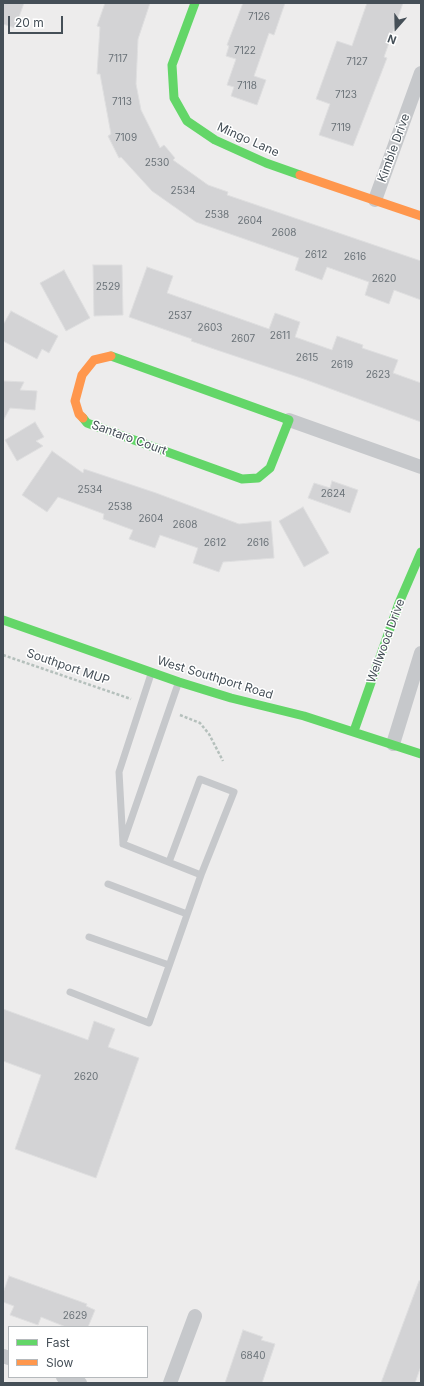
<!DOCTYPE html>
<html>
<head>
<meta charset="utf-8">
<style>
  body { margin:0 }
  #map { position:relative; width:424px; height:1386px; overflow:hidden; background:#edecec; font-family:Inter,sans-serif }
  canvas { display:block }
  .frame { position:absolute; inset:0; border:4px solid #454f57; pointer-events:none }
  .legend { position:absolute; left:8px; top:1326px; width:140px; height:52px; box-sizing:border-box; background:#fff; border:1px solid #b5b9bc; margin:0; padding:5px 7px; list-style:none; font-size:12px; color:#454f57 }
  .legend li { display:flex; align-items:center; gap:8px; height:20px }
  .legend b { width:20px; border:1px solid #b5b9bc }
  .north { position:absolute; left:376px; top:8px; width:40px; height:40px; -webkit-text-stroke:3px #fff; paint-order:stroke; rotate:200deg; font-size:11px; font-weight:700; line-height:16px; text-align:center; color:#454f57 }
  .north::after { content:''; display:block; margin:auto; width:14px; height:18px; background:#454f57; clip-path:polygon(50% 0,100% 100%,50% 72%,0 100%) }
  .scale { position:absolute; left:8px; top:16px; width:55px; height:18px; box-sizing:border-box; border:2px solid #454f57; border-top:0; padding-left:5px; font-size:12px; line-height:14px; white-space:nowrap; color:#454f57; -webkit-text-stroke:3px #fff; paint-order:stroke }
</style>
</head>
<body>
<div id="map">
<canvas width="424" height="1386"></canvas>
<div class="frame"></div>
<ul class="legend">
<li><b style="height:5px;background:#63d668"></b>Fast</li>
<li><b style="height:5px;background:#ff974d"></b>Slow</li>
</ul>
<div class="north">N</div>
<div class="scale">20 m</div>
</div>
<script>
const g = document.querySelector('canvas').getContext('2d');
g.lineJoin = 'round';
function fill(path, color) {
  g.fillStyle = color;
  g.fill(path, 'evenodd');
}
function poly(rows) {
  const path = new Path2D();
  for (const r of rows) {
    path.moveTo(r[0], r[1]);
    for (let i = 2; i < r.length; i += 2) path.lineTo(r[i], r[i + 1]);
  }
  return path;
}
function strokePath(path, color, width, dash) {
  g.strokeStyle = color;
  g.lineWidth = width;
  g.lineCap = dash ? 'butt' : 'round';
  g.setLineDash(dash || []);
  g.stroke(path);
}
function write(font, color, halo, rows, align = 'center') {
  g.font = font + ' Inter,sans-serif';
  g.lineWidth = 3;
  g.setLineDash([]);
  g.textBaseline = 'middle';
  g.strokeStyle = halo;
  g.fillStyle = color;
  for (const [text, x, y, turn = 0] of rows) {
    g.save();
    g.translate(x, y);
    g.rotate((+turn || 0) * Math.PI / 180);
    g.textAlign = isNaN(turn) ? turn : align;
    if (halo) g.strokeText(text, 0, 0);
    g.fillText(text, 0, 0);
    g.restore();
  }
}
const building = poly([
  [3,3,24,3,15,28,3,24,3,3],
  [105,3,150,3,138,39,136,84,141,110,160,148,164,145,175,158,173,160,208,185,228,192,227,195,421,261,421,300,394,290,389,304,365,295,369,282,327,267,322,280,295,270,299,258,196,222,152,191,121,157,119,158,108,136,111,134,100,74,97,74,100,27,97,26,105,3],
  [243,3,285,3,274,35,269,33,254,76,266,80,257,105,231,96,234,87,227,85,236,59,226,56,229,46,227,45,243,3],
  [367,3,403,3,384,57,387,58,353,146,319,135,330,104,316,99,337,41,352,46,367,3],
  [93,265,122,265,123,315,94,316,93,265],
  [147,267,173,276,167,293,269,329,275,313,300,322,295,337,332,350,337,336,363,345,362,348,398,360,393,373,421,383,421,422,304,379,217,350,191,341,192,339,129,317,147,267],
  [64,270,90,318,66,331,40,283,64,270],
  [11,311,58,336,49,353,42,349,37,359,3,341,3,325,11,311],
  [3,381,24,382,20,390,37,391,35,410,10,408,3,421,3,381],
  [35,422,44,437,36,441,43,446,17,461,5,440,35,422],
  [52,451,83,473,84,469,156,493,239,524,271,521,274,558,223,562,219,572,193,563,198,548,160,535,155,548,129,539,133,530,103,519,104,514,58,497,47,512,22,495,52,451],
  [332,481,358,490,350,513,308,498,314,483,330,488,332,481],
  [303,507,329,553,304,567,279,521,303,507],
  [3,1009,88,1040,94,1021,115,1029,108,1047,139,1058,96,1178,15,1149,41,1075,3,1061,3,1009],
  [9,1276,87,1304,86,1306,95,1310,88,1327,66,1327,41,1317,38,1325,10,1315,14,1306,3,1302,3,1293,9,1276],
  [419,1281,421,1281,421,1366,415,1383,381,1383,419,1281],
  [243,1330,263,1337,261,1340,275,1344,262,1383,225,1383,243,1330]
]);
const path = poly([
  [3,655,131,699],
  [180,715,200,723,209,734,223,761]
]);
const lane = poly([
  [124,840,178,684],
  [123,844,201,875,234,792,200,779,169,862],
  [123,844,119,772,151,674],
  [108,884,187,914],
  [89,937,169,965],
  [70,992,149,1023,201,875]
]);
const street = poly([
  [375,200,421,73],
  [289,420,421,467],
  [393,744,421,653],
  [3,1356,9,1358],
  [63,1377,80,1383],
  [170,1383,195,1316]
]);
const fast = poly([
  [195,3,172,65,174,98,187,121,215,140,266,163,300,175],
  [83,418,87,423,242,479,258,478,270,468,289,420,111,356],
  [3,620,179,682,231,698,304,716,421,754],
  [354,731,399,603,421,552]
]);
const slow = poly([
  [300,175,421,216],
  [83,418,79,414,75,401,82,375,94,360,111,356]
]);
const numberNames = [
  ["7126",259,17],
  ["7122",245,51],
  ["7117",118,59],
  ["7127",357,62],
  ["7118",247,86],
  ["7123",346,95],
  ["7113",122,102],
  ["7119",341,128],
  ["7109",126,138],
  ["2530",157,163],
  ["2534",183,191],
  ["2538",217,215],
  ["2604",250,221],
  ["2608",284,233],
  ["2612",316,255],
  ["2616",355,257],
  ["2620",384,279],
  ["2529",108,287],
  ["2537",180,316],
  ["2603",210,328],
  ["2611",280,336],
  ["2607",243,339],
  ["2615",307,358],
  ["2619",342,365],
  ["2623",378,375],
  ["2534",90,490],
  ["2624",333,494],
  ["2538",120,507],
  ["2604",151,519],
  ["2608",185,525],
  ["2612",215,543],
  ["2616",258,543],
  ["2620",86,1077],
  ["2629",75,1316],
  ["6840",253,1356]
];
const streetNames = [
  ["Mingo Lane",248,140,24],
  ["Kimble Drive",394,148,-70],
  ["Santaro Court",129,438,20],
  ["Wellwood Drive",386,641,-70],
  ["Southport MUP",68,667,19],
  ["West Southport Road",215,678,17]
];
fill(building, '#d3d3d5');
strokePath(building, '#dededf', 1);
strokePath(path, '#b5c0bc', 2.5, [3, 2]);
strokePath(lane, '#c6c8cb', 7);
strokePath(street, '#c6c8cb', 14);
strokePath(fast, '#63d668', 9);
strokePath(slow, '#ff974d', 9);
write('10px', '#6a7278', null, numberNames);
write('12px', '#454f57', '#fff', streetNames);
</script>
</body>
</html>
